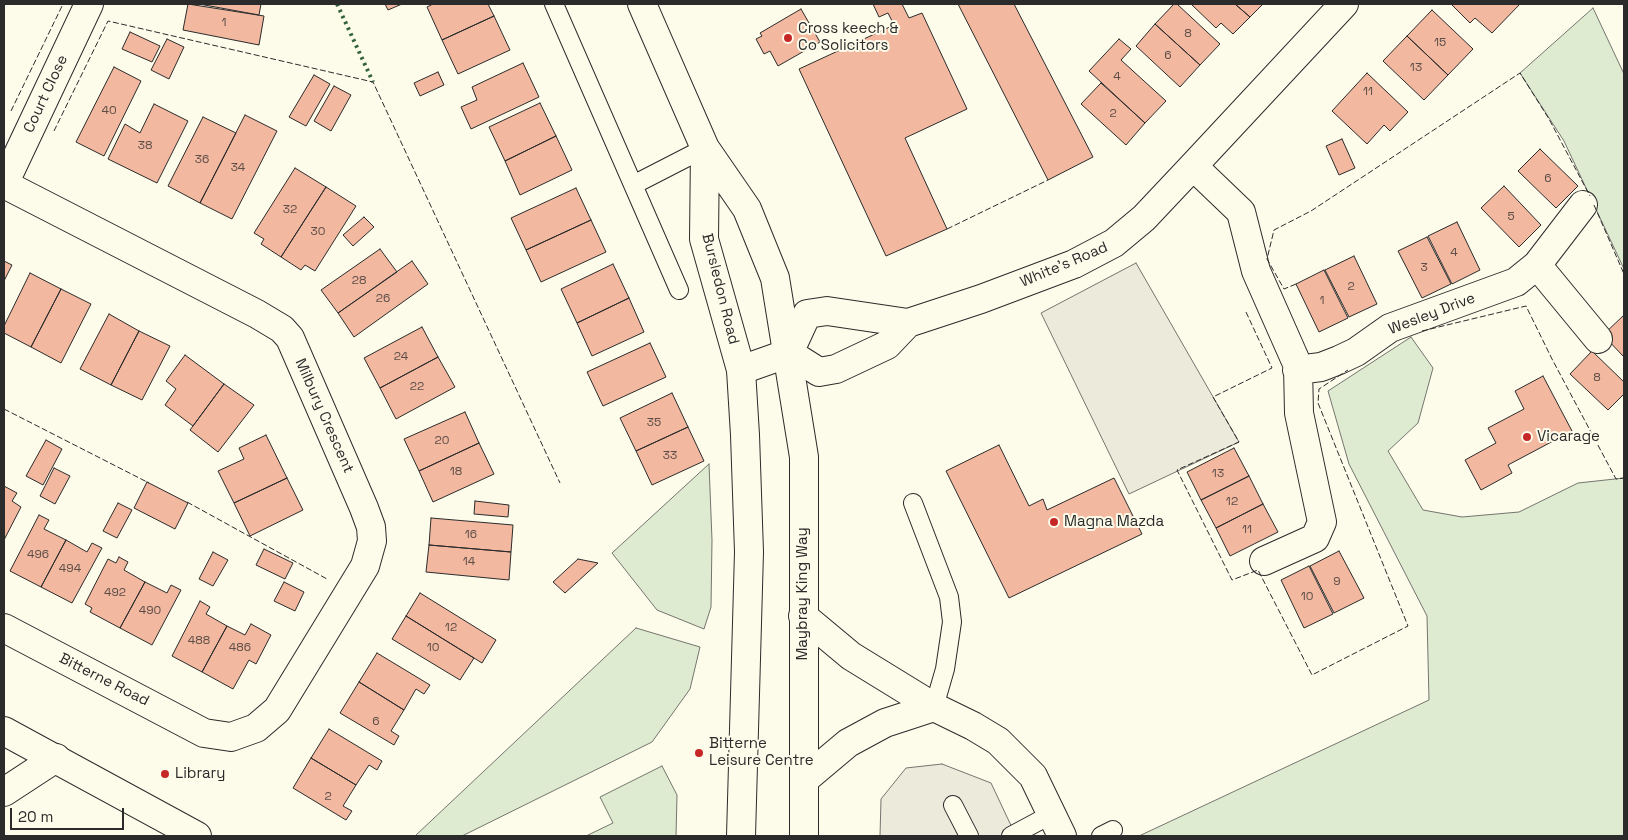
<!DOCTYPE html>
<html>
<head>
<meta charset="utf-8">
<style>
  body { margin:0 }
  #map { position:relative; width:1628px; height:840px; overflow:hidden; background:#fdfbea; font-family:"Space Grotesk",sans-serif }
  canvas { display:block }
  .frame { position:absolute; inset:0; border:5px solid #2b2b2b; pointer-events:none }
  .scale { position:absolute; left:10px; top:808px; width:114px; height:22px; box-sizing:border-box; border:2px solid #2b2b2b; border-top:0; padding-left:6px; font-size:15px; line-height:18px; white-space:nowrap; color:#2b2b2b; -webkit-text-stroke:4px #fdfbea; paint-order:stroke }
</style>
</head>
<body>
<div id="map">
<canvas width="1628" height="840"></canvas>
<div class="frame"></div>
<div class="scale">20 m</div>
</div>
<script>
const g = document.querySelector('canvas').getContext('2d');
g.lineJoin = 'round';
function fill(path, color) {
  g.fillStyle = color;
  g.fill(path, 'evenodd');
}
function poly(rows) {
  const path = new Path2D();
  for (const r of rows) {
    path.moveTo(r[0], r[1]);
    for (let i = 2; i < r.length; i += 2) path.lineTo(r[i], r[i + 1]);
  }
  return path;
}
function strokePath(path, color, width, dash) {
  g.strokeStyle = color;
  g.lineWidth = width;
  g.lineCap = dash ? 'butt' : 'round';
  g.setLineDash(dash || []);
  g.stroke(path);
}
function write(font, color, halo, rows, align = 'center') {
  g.font = font + ' "Space Grotesk",sans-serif';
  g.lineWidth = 4;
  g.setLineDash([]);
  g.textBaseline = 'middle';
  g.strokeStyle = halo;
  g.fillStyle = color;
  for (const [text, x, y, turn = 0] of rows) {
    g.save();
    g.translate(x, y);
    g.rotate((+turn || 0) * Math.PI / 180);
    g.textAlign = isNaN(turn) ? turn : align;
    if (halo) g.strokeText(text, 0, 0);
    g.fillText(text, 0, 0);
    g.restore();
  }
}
const green = poly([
  [1593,8,1624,74,1624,269,1564,141,1520,73,1593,8],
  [1411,337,1433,368,1418,423,1388,451,1423,510,1462,517,1519,512,1578,483,1624,478,1624,836,1139,836,1429,700,1427,616,1349,464,1328,391,1411,337],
  [709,464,712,540,711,607,704,629,657,610,612,553,709,464],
  [636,628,700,647,690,689,652,742,462,836,415,836,636,628],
  [662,766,677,795,676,836,586,836,613,823,600,797,662,766]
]);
const parking = poly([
  [1136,263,1239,442,1129,494,1041,313,1136,263],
  [942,764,991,783,1016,836,880,836,881,799,906,768,942,764]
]);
const building = poly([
  [188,4,264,16,259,45,183,30,188,4],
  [199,4,261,4,259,15,199,4],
  [385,4,402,4,388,10,385,4],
  [433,4,488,4,494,16,442,40,427,7,433,4],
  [873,4,902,4,909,18,922,13,967,109,905,138,947,229,886,256,799,69,894,25,888,13,879,17,873,4],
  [958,4,1014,4,1093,157,1048,180,958,4],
  [1174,4,1177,4,1220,44,1200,65,1155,24,1174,4],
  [1191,4,1235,4,1250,17,1233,34,1221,23,1216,28,1191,4],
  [1235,4,1263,4,1250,17,1235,4],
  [1451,4,1520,4,1492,33,1475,18,1470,23,1451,4],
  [801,9,820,42,778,66,770,51,764,54,756,39,762,36,760,33,801,9],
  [1432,10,1473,49,1448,75,1407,36,1432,10],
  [494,16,510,50,458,74,442,40,494,16],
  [1155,24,1200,65,1180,87,1136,46,1155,24],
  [130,32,160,46,152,62,122,49,130,32],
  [1407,36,1448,75,1424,100,1383,61,1407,36],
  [167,39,184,47,169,79,151,70,167,39],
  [1119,39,1131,49,1121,60,1166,101,1145,123,1089,71,1119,39],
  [523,63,539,97,471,129,461,107,477,100,472,87,523,63],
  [114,67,141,81,104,156,76,142,114,67],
  [438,72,444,85,420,96,414,83,438,72],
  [1367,73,1408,112,1390,131,1384,125,1367,144,1332,111,1367,73],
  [314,75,330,84,306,126,289,117,314,75],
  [1101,83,1145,123,1126,145,1081,104,1101,83],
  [334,86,351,95,331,131,314,121,334,86],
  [540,103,556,136,505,161,489,127,540,103],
  [154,104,188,121,157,183,108,159,125,124,140,133,154,104],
  [245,115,277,131,232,219,200,203,245,115],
  [203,117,236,133,200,203,168,186,203,117],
  [556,136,572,170,520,195,505,161,556,136],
  [1342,139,1355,168,1339,175,1326,146,1342,139],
  [1540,149,1578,186,1556,208,1518,171,1540,149],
  [295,168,326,187,281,257,261,244,264,239,254,233,295,168],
  [1504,186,1541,225,1519,247,1481,208,1504,186],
  [326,187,356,206,315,271,305,265,301,270,281,257,326,187],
  [576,188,591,220,526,250,511,218,576,188],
  [364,217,374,227,353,246,343,235,364,217],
  [591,220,606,252,541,282,526,250,591,220],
  [1457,222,1480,270,1452,284,1428,236,1457,222],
  [1427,237,1451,284,1422,298,1398,251,1427,237],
  [380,249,397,272,338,313,321,290,380,249],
  [1354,256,1377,304,1349,317,1325,270,1354,256],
  [4,261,12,265,4,281,4,261],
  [412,261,428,284,354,337,338,313,412,261],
  [613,264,629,298,577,323,561,289,613,264],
  [1324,270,1348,318,1319,332,1296,284,1324,270],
  [30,273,61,289,31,347,4,333,4,326,30,273],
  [61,289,91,304,61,363,31,347,61,289],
  [629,298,644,332,592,356,577,323,629,298],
  [109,314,139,331,111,385,80,369,109,314],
  [1624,315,1624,357,1603,335,1624,315],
  [422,327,438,357,380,388,364,358,422,327],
  [139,331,170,346,142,400,111,385,139,331],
  [650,343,666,377,603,406,587,372,650,343],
  [1592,351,1624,382,1624,394,1608,410,1570,374,1592,351],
  [185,355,224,384,193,426,165,405,176,389,166,381,185,355],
  [438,357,455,387,396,419,380,388,438,357],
  [1543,376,1572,431,1508,465,1512,473,1481,490,1465,460,1496,443,1488,428,1524,409,1515,391,1543,376],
  [224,384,254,405,218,452,190,430,224,384],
  [672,393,688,427,636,451,620,418,672,393],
  [465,412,479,443,419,471,404,439,465,412],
  [688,427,704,461,652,485,636,451,688,427],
  [266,435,287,478,234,503,218,471,244,459,239,448,266,435],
  [46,440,62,449,43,485,26,476,46,440],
  [479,443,494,474,433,502,419,471,479,443],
  [999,445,1029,506,1043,499,1047,510,1114,478,1142,534,1009,598,946,471,999,445],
  [1234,448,1249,476,1201,500,1187,472,1234,448],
  [54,468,70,476,55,504,40,496,54,468],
  [1249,476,1263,504,1216,528,1201,500,1249,476],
  [287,478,303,510,250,536,234,503,287,478],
  [147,482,188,503,175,529,134,508,147,482],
  [4,486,17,493,12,501,21,507,4,540,4,486],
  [475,501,509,505,508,517,474,514,475,501],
  [118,503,132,510,117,538,103,531,118,503],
  [1263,504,1278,532,1230,556,1216,528,1263,504],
  [39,515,49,520,44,529,66,540,41,587,10,571,39,515],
  [431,518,513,525,511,552,429,545,431,518],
  [66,540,87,552,92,543,102,548,72,603,41,587,66,540],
  [429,545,511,552,509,580,426,572,429,545],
  [264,549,293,563,285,579,256,565,264,549],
  [1339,551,1364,598,1334,613,1310,566,1339,551],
  [213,552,228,560,213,586,199,579,213,552],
  [119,557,128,562,124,570,145,582,120,628,90,612,92,608,85,604,108,559,116,563,119,557],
  [578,559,598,563,565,593,553,582,578,559],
  [1309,566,1333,614,1304,628,1281,580,1309,566],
  [145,582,167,593,171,585,181,590,152,645,120,628,145,582],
  [284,582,304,592,295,611,274,601,284,582],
  [420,593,496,640,482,663,406,616,420,593],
  [200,601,210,607,206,614,227,626,202,672,172,656,200,601],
  [406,616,474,658,460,680,392,639,406,616],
  [251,624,271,635,256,664,249,660,233,689,202,672,227,626,245,635,251,624],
  [377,653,430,685,424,694,416,689,404,710,359,682,377,653],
  [359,682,404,710,391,731,399,736,394,745,340,713,359,682],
  [329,729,382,761,377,770,369,765,356,785,311,758,329,729],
  [311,758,356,785,343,806,352,811,346,820,293,788,311,758]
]);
const service = poly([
  [554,4,679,290],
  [633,185,705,148],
  [913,503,949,597,952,622,945,669,934,707],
  [953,805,969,836],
  [1011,836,1052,814],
  [1101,836,1113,830]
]);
const minor = poly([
  [1193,166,1241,212,1256,271,1298,366,1299,413,1322,522,1315,538,1264,561],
  [4,184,257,314,282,329,290,338,364,508,371,527,372,541,365,566,277,710,256,728,231,737,204,733,4,628],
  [4,184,89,4],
  [1537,265,1598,339],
  [789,353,819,372,836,369,887,345,908,323,981,299,1074,264,1114,243,1144,218,1193,166,1344,4],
  [789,353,807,314,827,311,908,323],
  [741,370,789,353],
  [1297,370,1321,367,1339,360,1356,352,1390,328,1516,282,1537,265,1583,205],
  [803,616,851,656,934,707,973,726,998,741,1033,776,1062,836],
  [804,780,848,743,885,723,934,707],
  [4,792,56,758]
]);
const primary = poly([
  [642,4,705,148,747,209,775,278,804,457,804,836],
  [705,148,704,239,741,370,745,435,749,552,741,836],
  [4,731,197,836]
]);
const hedge = poly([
  [337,4,373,82]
]);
const fence = poly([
  [11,111,63,4],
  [54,131,108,21,373,82,560,483],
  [1594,205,1624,274],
  [947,229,1048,180],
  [1296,284,1284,289,1267,259,1274,230,1311,211,1520,73,1549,119,1590,196],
  [1246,312,1272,368,1213,397,1239,442,1177,470,1232,580,1258,570,1312,675,1408,626,1318,403,1319,389,1348,370],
  [1422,331,1526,306,1552,359,1616,479,1624,478],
  [4,409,149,483],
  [187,502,327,579]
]);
const markers = [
  [788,38,5,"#c62828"],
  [1527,437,5,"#c62828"],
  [1054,522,5,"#c62828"],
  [699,753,5,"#c62828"],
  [165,774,5,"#c62828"]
];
const numberNames = [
  ["1",224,23],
  ["8",1188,34],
  ["15",1440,43],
  ["6",1168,56],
  ["13",1416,68],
  ["4",1117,77],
  ["11",1368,92],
  ["40",109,111],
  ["2",1113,114],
  ["38",145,146],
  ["36",202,160],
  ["34",238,168],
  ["6",1548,179],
  ["32",290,210],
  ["5",1511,217],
  ["30",318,232],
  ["4",1454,253],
  ["3",1424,268],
  ["28",359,281],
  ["2",1351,287],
  ["26",383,299],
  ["1",1322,301],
  ["24",401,357],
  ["8",1597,378],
  ["22",417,387],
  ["35",654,423],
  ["20",442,441],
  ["33",670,456],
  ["18",456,472],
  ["13",1218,474],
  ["12",1232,502],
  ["11",1247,530],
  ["16",471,535],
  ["496",38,555],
  ["14",469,562],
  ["494",70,569],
  ["9",1337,582],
  ["492",115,593],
  ["10",1307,597],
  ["490",150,611],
  ["12",451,628],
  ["488",199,641],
  ["486",240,648],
  ["10",433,648],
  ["6",376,722],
  ["2",328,797]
];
const poiNames = [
  ["Cross keech &",798,29],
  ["Co Solicitors",798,46],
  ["Vicarage",1537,437],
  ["Magna Mazda",1064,522],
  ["Bitterne",709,744],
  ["Leisure Centre",709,761],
  ["Library",175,774]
];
const streetNames = [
  ["Court Close",46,94,-65],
  ["White's Road",1064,265,-23],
  ["Bursledon Road",720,289,76],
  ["Wesley Drive",1432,314,-21],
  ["Milbury Crescent",324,416,66],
  ["Maybray King Way",803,594,-90],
  ["Bitterne Road",104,680,27]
];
fill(green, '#deebd1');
strokePath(green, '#74746e', 1);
fill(parking, '#eceadb');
strokePath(parking, '#74746e', 1);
fill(building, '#f2b8a0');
strokePath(building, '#2b2b2b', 1);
strokePath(service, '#2b2b2b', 20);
strokePath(minor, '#2b2b2b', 30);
strokePath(primary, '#2b2b2b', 30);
strokePath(service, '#fdfbea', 18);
strokePath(minor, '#fdfbea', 28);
strokePath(primary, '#fdfbea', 28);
strokePath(hedge, '#34623c', 4, [2.5, 4]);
strokePath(fence, '#2b2b2b', 1, [6, 2.5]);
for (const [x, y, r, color] of markers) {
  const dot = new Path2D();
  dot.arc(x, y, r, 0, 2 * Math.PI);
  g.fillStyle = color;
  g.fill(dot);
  strokePath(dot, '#fdfbea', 2);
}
write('12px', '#5d4e48', null, numberNames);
write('15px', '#2b2b2b', '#fdfbea', poiNames, 'left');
write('15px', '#2b2b2b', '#fdfbea', streetNames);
</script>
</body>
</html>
